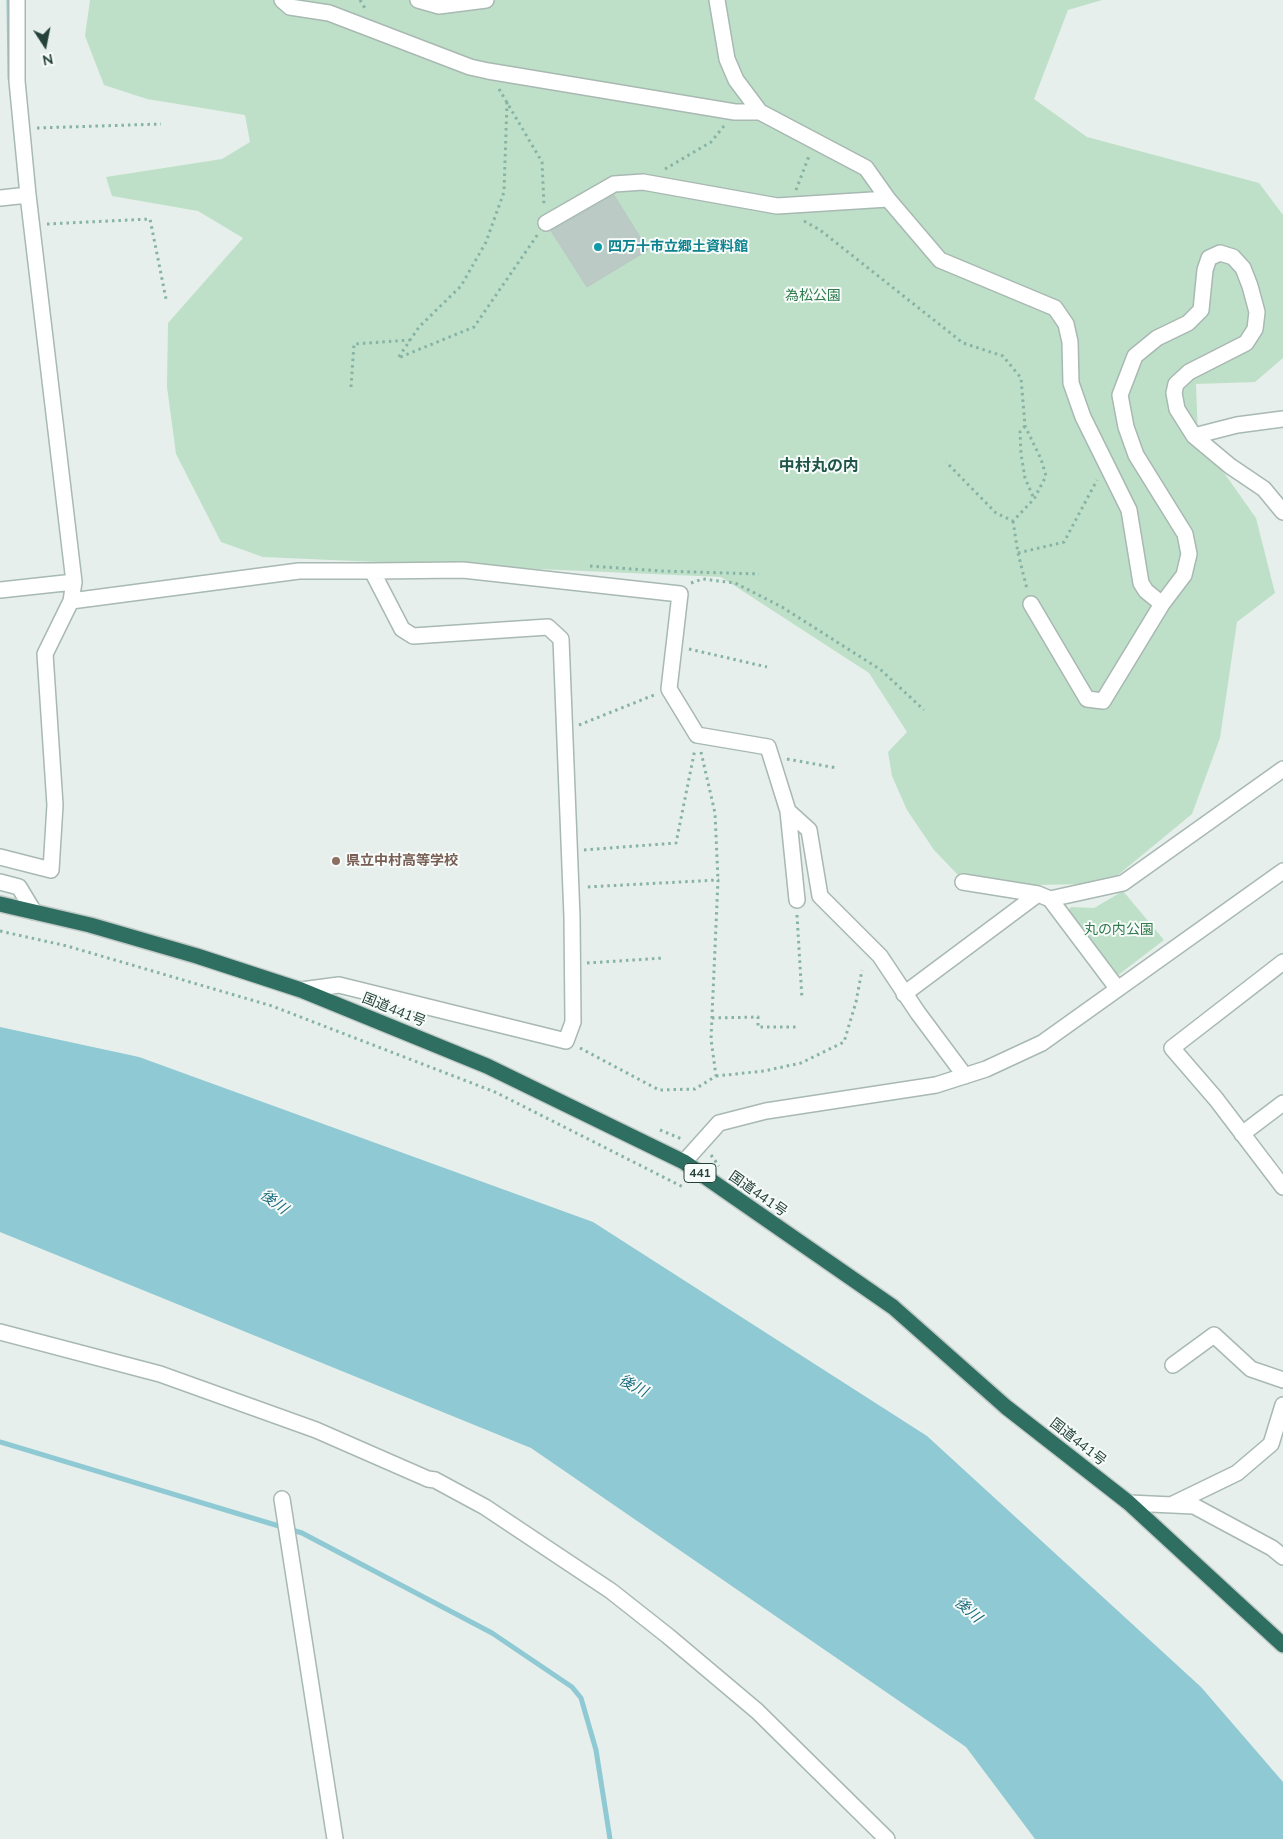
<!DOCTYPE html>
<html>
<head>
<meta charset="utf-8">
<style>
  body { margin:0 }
  #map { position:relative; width:1283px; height:1839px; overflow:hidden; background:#e6efeb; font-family:Mulish,sans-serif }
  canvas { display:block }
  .north { position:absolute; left:20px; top:20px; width:50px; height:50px; -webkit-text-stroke:4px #f7fbf9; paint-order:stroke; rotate:169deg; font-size:14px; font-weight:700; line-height:20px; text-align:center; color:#24423a }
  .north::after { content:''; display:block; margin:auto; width:18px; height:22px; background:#24423a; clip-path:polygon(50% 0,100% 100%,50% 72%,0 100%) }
</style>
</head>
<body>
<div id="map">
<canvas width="1283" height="1839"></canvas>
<div class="north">N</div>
</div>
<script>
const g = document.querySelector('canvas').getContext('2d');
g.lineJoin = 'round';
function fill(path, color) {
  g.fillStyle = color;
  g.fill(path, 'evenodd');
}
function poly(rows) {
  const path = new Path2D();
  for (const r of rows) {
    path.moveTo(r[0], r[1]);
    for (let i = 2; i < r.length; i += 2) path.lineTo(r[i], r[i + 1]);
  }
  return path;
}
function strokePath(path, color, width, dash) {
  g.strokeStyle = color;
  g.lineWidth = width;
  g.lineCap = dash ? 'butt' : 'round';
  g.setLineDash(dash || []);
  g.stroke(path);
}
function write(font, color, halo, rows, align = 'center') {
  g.font = font + ' Mulish,"Noto Sans JP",sans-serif';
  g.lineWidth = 4;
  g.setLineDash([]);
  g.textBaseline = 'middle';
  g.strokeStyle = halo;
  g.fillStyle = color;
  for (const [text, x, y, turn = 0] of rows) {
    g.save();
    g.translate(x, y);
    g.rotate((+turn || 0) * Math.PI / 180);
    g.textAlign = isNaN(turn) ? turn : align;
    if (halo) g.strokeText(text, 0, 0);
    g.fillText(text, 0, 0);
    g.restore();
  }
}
const green = poly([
  [90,0,1102,0,1068,10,1034,99,1087,137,1259,183,1283,215,1283,358,1255,382,1196,384,1198,436,1256,518,1275,593,1237,622,1220,738,1192,814,1118,875,1090,884,1032,885,972,880,957,874,934,850,907,810,892,776,888,752,907,732,869,673,721,577,263,557,221,542,176,454,167,387,168,323,243,238,198,211,112,196,106,177,222,159,250,142,245,115,147,99,104,85,85,36],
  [1123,891,1164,940,1117,976,1067,912,1071,907,1094,908]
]);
const water = poly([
  [0,1027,139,1057,593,1222,927,1436,1201,1687,1283,1782,1283,1839,1035,1839,966,1747,531,1448,0,1232]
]);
const stream = poly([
  [9,0,10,79],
  [0,1442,302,1533,492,1633,572,1687,581,1698,596,1750,610,1839]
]);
const building = poly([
  [614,195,648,250,587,287,551,231,614,195]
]);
const path = poly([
  [360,0,366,10],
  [499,89,542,162,544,206],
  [507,102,504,192,486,242,461,286,419,327,398,358,474,327,538,234],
  [37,128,161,124],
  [665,169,711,142,724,126],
  [796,190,809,156],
  [804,221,820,230,963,343,1003,356,1021,378,1025,426,1041,459,1046,476,1034,499,1013,521,996,513,946,462],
  [47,224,150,219,166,299],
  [351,387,354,344,410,340],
  [1025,426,1020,432,1021,454,1025,478,1034,499],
  [1013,521,1018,553,1027,589],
  [1018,553,1064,542,1097,480],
  [590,566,661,571,759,574],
  [691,583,703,579,735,583,782,607,881,670,924,710],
  [689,649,767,667],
  [579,725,654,695],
  [701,752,715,813,718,880],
  [787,759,837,768],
  [584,850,676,843,695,749],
  [797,915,802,999],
  [0,931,67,946,272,1006,495,1092,685,1188],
  [587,963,664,958],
  [712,1018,758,1017,758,1027,799,1027],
  [580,1048,659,1090,695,1089,716,1076,711,1039,718,880,586,887],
  [716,1076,764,1071,801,1063,844,1042,856,1002,862,970],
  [660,1130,684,1140],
  [711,1155,719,1166]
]);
const minor = poly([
  [17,0,17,81,28,195,74,582,71,601,299,571,372,571,402,629,413,636,548,627,561,639,572,917,573,1022,566,1041,339,985,301,990],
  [282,0,290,7,329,13,470,67,488,71,735,112,760,112,866,168,888,199,940,260,1055,308,1066,324,1070,342,1071,383,1083,417,1129,510,1141,583,1146,591,1162,604,1184,575,1189,554,1185,534,1136,455,1126,427,1120,395,1135,356,1157,338,1188,323,1201,310,1205,270,1209,258,1220,253,1233,257,1243,268,1250,286,1257,312,1255,329,1246,343,1189,372,1176,384,1174,393,1177,409,1194,436,1230,466,1264,489,1283,512],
  [418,0,439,6,486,0],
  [717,0,727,59,736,80,760,112],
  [0,198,28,195],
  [546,223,614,184,643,182,777,206,888,199],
  [1194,436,1237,425,1283,419],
  [372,571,463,570,680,594,669,689,697,735,768,747,788,811,797,900],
  [0,590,74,582],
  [1031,604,1087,699,1103,701,1162,604],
  [788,811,809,830,820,896,880,956,918,1013,965,1076],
  [0,857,51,870,55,805,45,654,71,601],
  [0,882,19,887,34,912],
  [963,882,1038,894,1050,899,1117,988],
  [1050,899,1123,883,1283,769],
  [1283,962,1172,1048,1216,1099,1283,1187],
  [904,994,1038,894],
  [1242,1134,1283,1103],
  [684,1162,719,1123,766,1111,936,1085,986,1069,1042,1043,1283,871],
  [0,1332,160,1374,316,1430,428,1479,435,1480,485,1507,611,1591,668,1636,757,1711,887,1839],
  [1173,1365,1214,1335,1251,1369,1283,1380],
  [282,1499,335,1839],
  [1129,1503,1194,1506,1272,1548,1283,1557],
  [1173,1504,1237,1473,1271,1444,1283,1405]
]);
const highway = poly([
  [0,904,90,925,197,956,301,990,487,1066,684,1162,893,1307,1006,1407,1129,1503,1283,1645]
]);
const markers = [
  [598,247,5,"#0f9aa8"],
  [336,861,5,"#8d6e63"]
];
const shields = [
  [700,1173,32]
];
const shieldNames = [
  ["441",700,1173]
];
const cultureNames = [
  ["四万十市立郷土資料館",608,247]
];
const parkNames = [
  ["為松公園",813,296],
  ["丸の内公園",1119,930]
];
const educationNames = [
  ["県立中村高等学校",346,861]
];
const streetNames = [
  ["国道441号",394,1010,22],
  ["国道441号",758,1194,35],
  ["国道441号",1078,1442,38]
];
const waterNames = [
  ["後川",274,1202,37],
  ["後川",633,1386,28],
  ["後川",968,1610,42]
];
const quarterNames = [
  ["中村丸の内",819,466]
];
fill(green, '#bfe0c8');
fill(water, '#8ec9d4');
strokePath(stream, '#8ec9d4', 5);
fill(building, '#bbcac4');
strokePath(building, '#b8c9c2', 1);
strokePath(minor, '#a8b8b2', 18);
strokePath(highway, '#c2cac8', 18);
strokePath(path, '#86b3a5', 3, [2.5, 4]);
strokePath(minor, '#fff', 15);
strokePath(highway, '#2f6f62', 15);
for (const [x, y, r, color] of markers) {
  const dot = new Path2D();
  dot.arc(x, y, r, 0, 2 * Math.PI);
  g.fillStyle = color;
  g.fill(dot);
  strokePath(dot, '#f7fbf9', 2);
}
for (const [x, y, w] of shields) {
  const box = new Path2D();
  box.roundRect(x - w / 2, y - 9.5, w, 19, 4);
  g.fillStyle = '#f7fbf9';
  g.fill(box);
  strokePath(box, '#24423a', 1);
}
write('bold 12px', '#24423a', null, shieldNames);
write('bold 14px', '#0d838f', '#f7fbf9', cultureNames, 'left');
write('14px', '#2d7a4b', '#f7fbf9', parkNames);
write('bold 14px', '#785e54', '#f7fbf9', educationNames, 'left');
write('14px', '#24423a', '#f7fbf9', streetNames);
write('italic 15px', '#1c6f80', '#f7fbf9', waterNames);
write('bold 16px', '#1f5548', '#f7fbf9', quarterNames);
</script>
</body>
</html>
